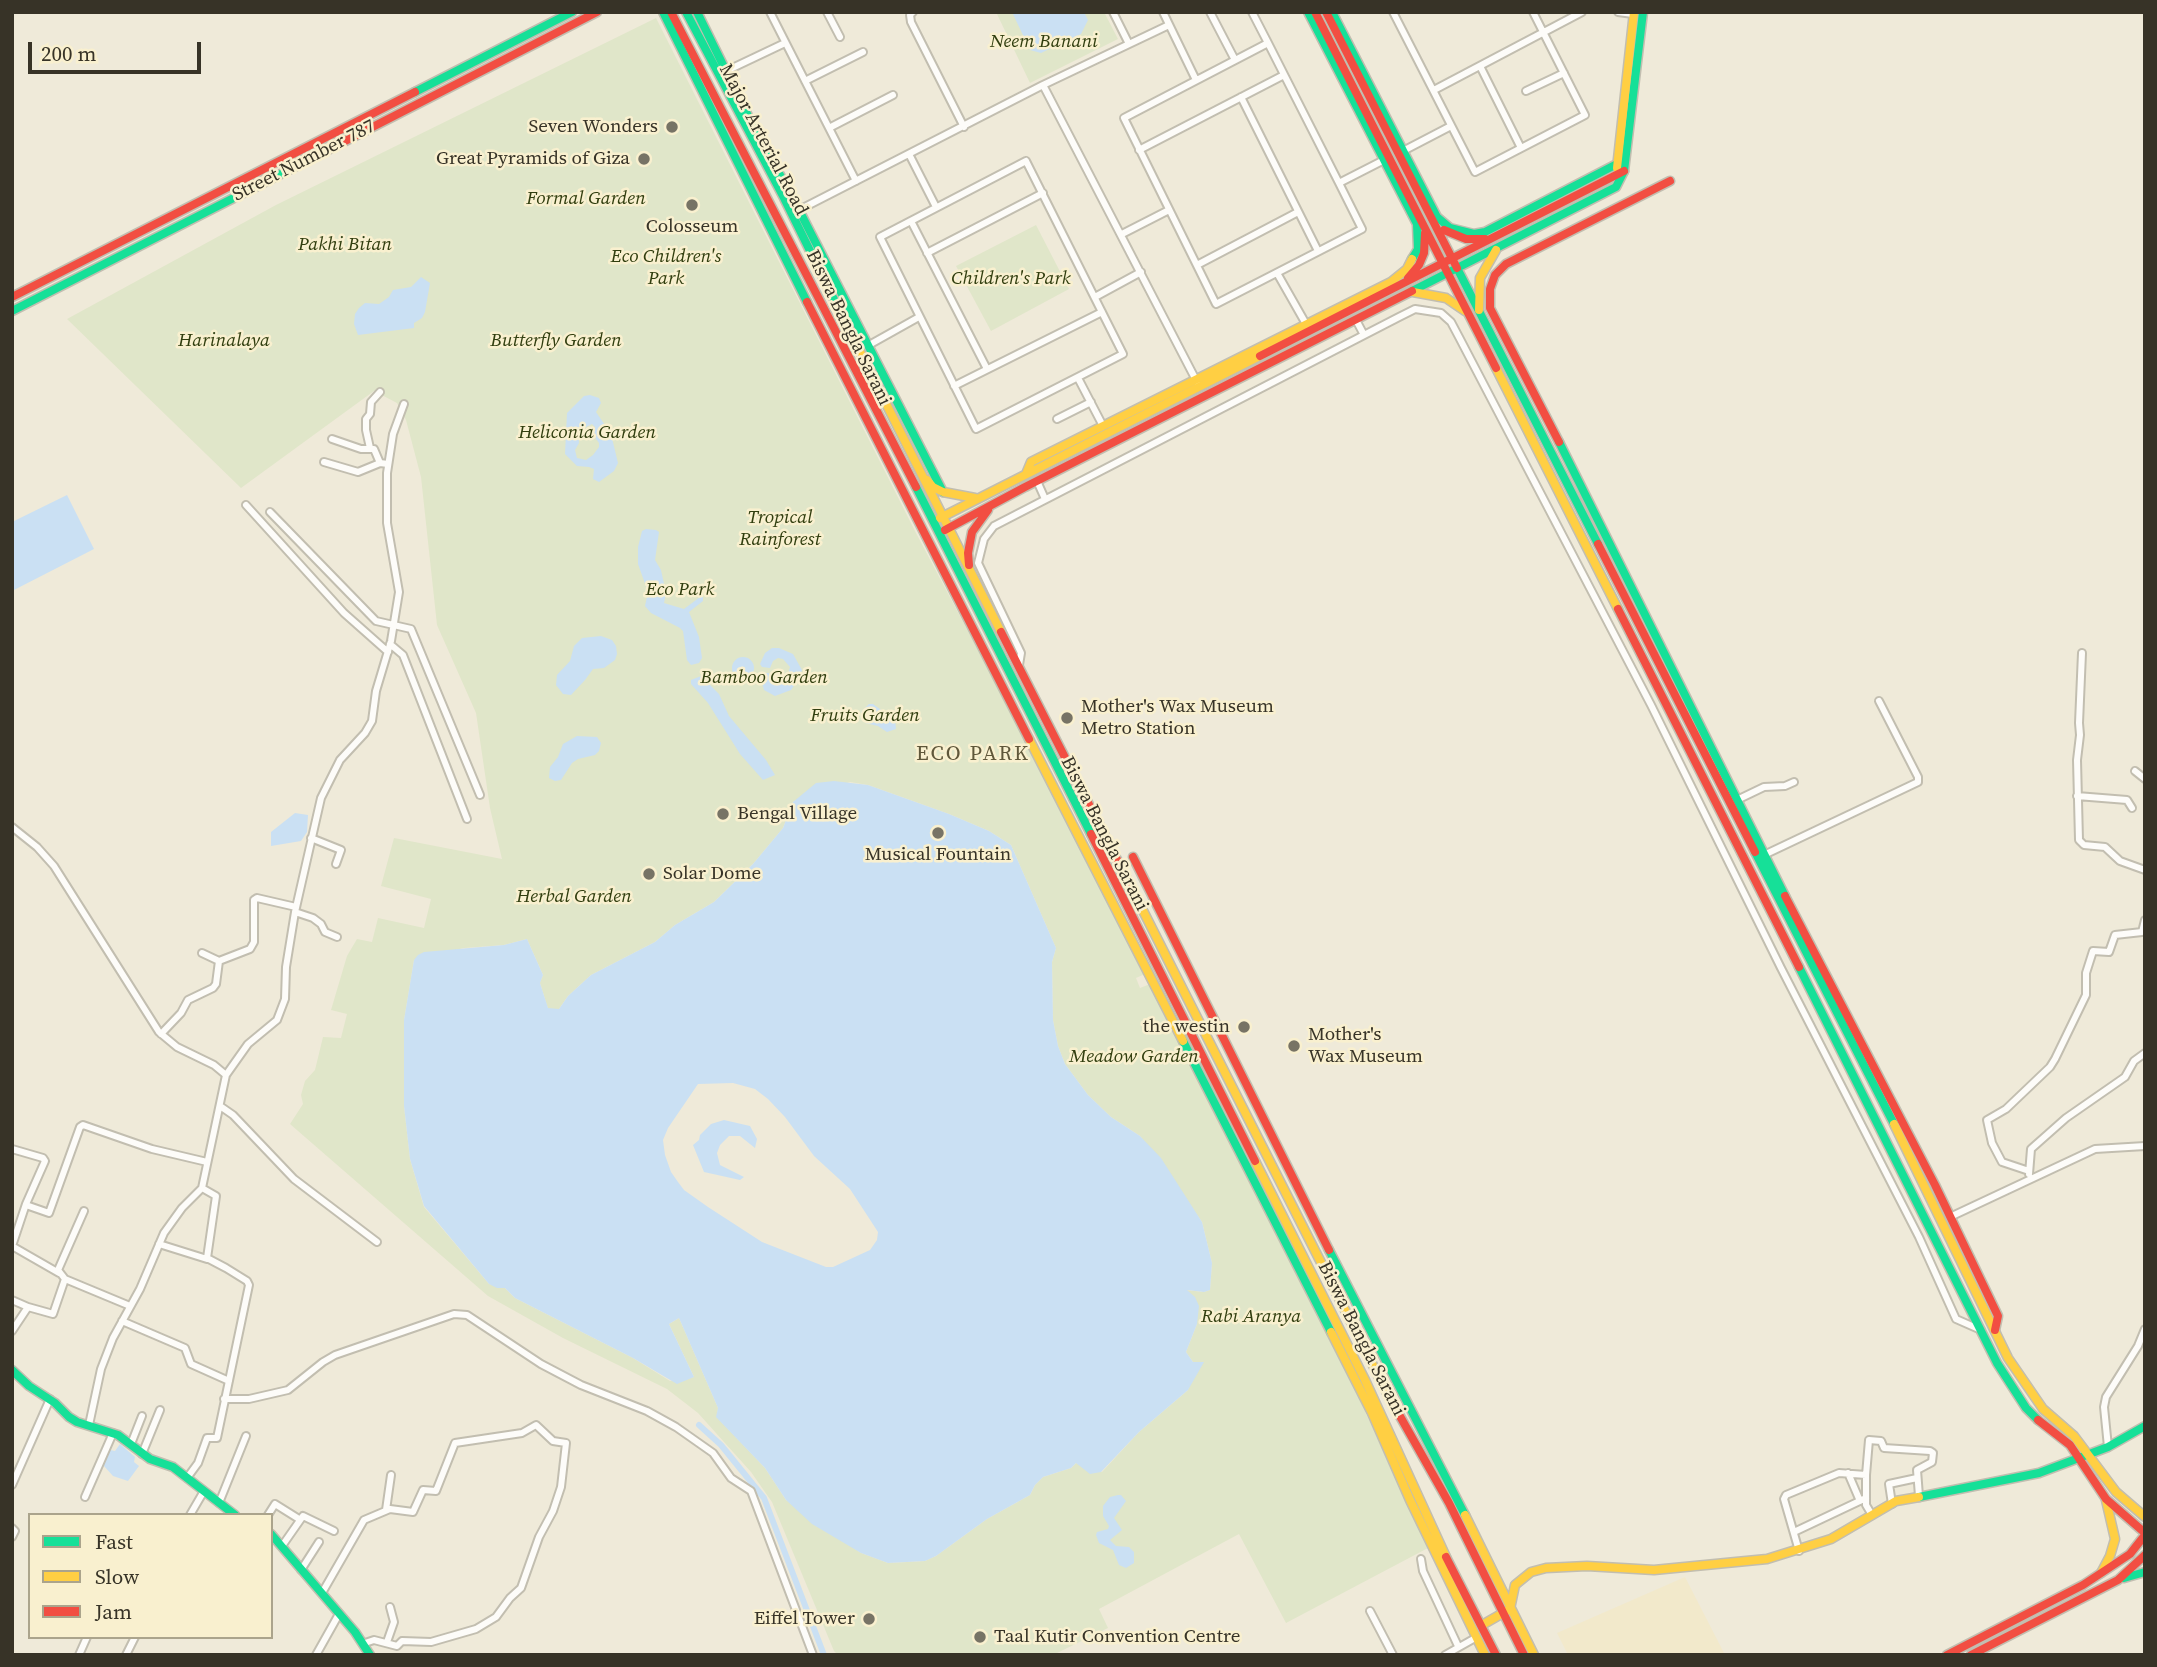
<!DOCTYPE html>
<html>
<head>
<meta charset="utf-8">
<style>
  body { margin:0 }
  #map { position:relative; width:2157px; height:1667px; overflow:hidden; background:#efead9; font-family:"Source Serif 4",serif }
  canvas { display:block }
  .frame { position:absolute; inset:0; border:14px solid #373327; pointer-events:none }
  .legend { position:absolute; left:28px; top:1513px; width:245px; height:126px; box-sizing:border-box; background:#f9f0cf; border:2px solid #aba48c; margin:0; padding:9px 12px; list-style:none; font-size:21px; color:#373327 }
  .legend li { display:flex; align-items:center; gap:14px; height:35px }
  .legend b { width:35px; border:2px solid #aba48c }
  .scale { position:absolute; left:28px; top:42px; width:173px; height:32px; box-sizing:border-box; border:4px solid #373327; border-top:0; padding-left:9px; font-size:21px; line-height:24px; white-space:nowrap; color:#373327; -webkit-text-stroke:5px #f9f0cf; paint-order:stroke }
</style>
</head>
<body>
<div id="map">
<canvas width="2157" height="1667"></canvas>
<div class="frame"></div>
<ul class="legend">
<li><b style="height:9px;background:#16e098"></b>Fast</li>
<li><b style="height:9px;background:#ffcf43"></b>Slow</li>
<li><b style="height:9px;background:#f24e42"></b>Jam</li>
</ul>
<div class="scale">200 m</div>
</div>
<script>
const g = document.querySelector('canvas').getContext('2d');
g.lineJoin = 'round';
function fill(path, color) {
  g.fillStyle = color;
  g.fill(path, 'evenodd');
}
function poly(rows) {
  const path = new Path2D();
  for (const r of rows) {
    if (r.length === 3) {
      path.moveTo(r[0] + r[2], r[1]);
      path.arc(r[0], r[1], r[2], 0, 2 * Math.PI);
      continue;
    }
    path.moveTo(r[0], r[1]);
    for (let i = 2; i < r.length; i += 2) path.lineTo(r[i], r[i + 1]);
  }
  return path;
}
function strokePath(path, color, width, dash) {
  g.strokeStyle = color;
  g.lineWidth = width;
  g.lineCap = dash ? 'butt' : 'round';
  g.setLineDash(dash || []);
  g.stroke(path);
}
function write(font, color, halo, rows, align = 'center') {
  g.font = font + ' "Source Serif 4",serif';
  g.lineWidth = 5;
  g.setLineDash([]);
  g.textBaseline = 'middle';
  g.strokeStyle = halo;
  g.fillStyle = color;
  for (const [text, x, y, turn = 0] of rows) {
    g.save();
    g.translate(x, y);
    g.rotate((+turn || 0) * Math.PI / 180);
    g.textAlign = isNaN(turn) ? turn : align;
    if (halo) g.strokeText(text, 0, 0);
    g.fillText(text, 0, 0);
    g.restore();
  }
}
const built = poly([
  [1685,1577,1725,1655,1568,1655,1557,1633]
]);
const green = poly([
  [996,12,1104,12,1118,39,1030,83],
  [656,18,916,533,1069,822,1145,974,1136,978,1140,988,1150,984,1358,1396,1428,1548,1286,1623,1239,1534,1099,1609,1108,1628,1053,1655,838,1655,834,1651,772,1502,751,1472,698,1413,667,1389,563,1338,488,1296,290,1124,303,1104,301,1095,305,1081,315,1070,323,1037,341,1038,347,1014,331,1010,347,956,357,939,372,942,378,918,424,928,431,899,381,886,394,838,502,859,490,808,476,713,437,625,421,477,406,420,397,403,374,391,241,488,67,319,276,205],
  [850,782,868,785,949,814,989,831,1011,845,1056,948,1052,962,1053,1020,1058,1046,1065,1064,1088,1095,1111,1117,1140,1136,1202,1222,1212,1263,1210,1290,1204,1292,1185,1290,1197,1324,1186,1352,1193,1362,1188,1390,1139,1432,1102,1472,1076,1463,1071,1468,1043,1477,1035,1485,1030,1495,987,1519,936,1556,925,1561,888,1563,861,1553,786,1500,765,1468,717,1417,718,1408,679,1318,669,1324,694,1377,670,1381,633,1358,515,1298,505,1288,489,1284,424,1207,410,1159,404,1106,404,1020,414,960,464,948,504,945,527,939,543,975,540,983,548,1009,559,1009,568,996,591,975,655,942,675,925,714,902,753,864,783,828,793,802],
  [1036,225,1069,289,991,331,956,266]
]);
const water = poly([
  [1012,12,1084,12,1088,20,1081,34,1041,53,1030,50],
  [421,277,430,283,425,312,422,318,414,323,414,328,358,335,354,324,355,314,359,308,365,303,379,304,389,297,393,290,411,287],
  [590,395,599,398,601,403,596,412,611,434,618,463,614,471,599,482,593,479,594,469,589,467,577,466,565,454,567,413,584,396],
  [592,424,595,427,594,436,599,443,599,447,593,455,586,460,577,458,575,450,579,443,578,431],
  [67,495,94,549,12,591,12,522],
  [646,529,656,530,659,532,655,560,661,570,666,593,664,603,684,609,700,597,703,597,703,601,689,612,699,637,702,658,699,663,691,665,687,660,683,631,680,628,651,613,645,606,648,592,638,564,638,547,642,531],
  [601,636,612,640,616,646,617,654,615,660,604,668,593,669,585,680,571,695,563,694,556,685,557,675,570,661,574,646,582,638],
  [772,648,779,648,793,654,802,670,798,680,791,690,775,696,764,690,759,673,769,673,770,680,777,683,787,678,790,667,783,659,778,658,773,661,770,668,762,667,760,664,765,653],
  [743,668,11],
  [701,676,719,694,729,716,766,760,775,775,763,780,740,754,708,703,691,684,691,680],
  [869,704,873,704,895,720,896,729,887,732,878,726,865,723,861,712],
  [577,736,597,737,601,743,599,751,595,755,578,759,572,763,561,780,555,781,549,778,550,767,558,757,563,744],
  [834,781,868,785,949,814,989,831,1011,845,1056,948,1052,962,1053,1020,1058,1046,1065,1064,1088,1095,1111,1117,1140,1136,1161,1158,1202,1222,1212,1263,1210,1290,1204,1292,1187,1290,1195,1297,1199,1306,1197,1324,1186,1352,1193,1362,1204,1362,1188,1390,1139,1432,1101,1472,1090,1474,1076,1463,1071,1468,1043,1477,1035,1485,1030,1495,987,1519,936,1556,925,1561,888,1563,861,1553,812,1524,786,1500,765,1468,716,1417,718,1408,679,1318,669,1324,694,1377,677,1384,633,1358,515,1298,505,1288,497,1288,489,1284,424,1206,410,1159,404,1106,404,1020,414,960,418,955,424,952,504,945,527,939,543,975,540,983,548,1008,559,1009,568,996,591,975,655,942,675,925,714,902,753,864,783,828,793,802,816,783],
  [733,1083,755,1089,768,1099,785,1117,814,1156,850,1189,878,1232,877,1240,870,1250,833,1267,826,1267,762,1242,708,1207,684,1190,678,1182,671,1172,665,1155,663,1140,668,1128,698,1084],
  [295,813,308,815,307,832,301,841,271,846,271,832],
  [724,1120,750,1126,757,1139,755,1148,740,1136,729,1136,720,1145,717,1153,720,1165,744,1177,740,1180,704,1172,693,1145,699,1140,700,1135,711,1124],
  [120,1444,135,1457,134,1462,139,1466,128,1481,113,1476,103,1465,110,1450,115,1451],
  [1118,1495,1121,1495,1126,1501,1114,1518,1122,1530,1110,1540,1116,1546,1129,1547,1134,1552,1134,1563,1126,1568,1119,1565,1113,1550,1099,1543,1096,1535,1097,1532,1108,1529,1109,1526,1103,1516,1103,1506,1110,1497]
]);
const canal = poly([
  [699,1425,721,1445,764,1498,824,1655]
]);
const street = poly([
  [770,12,856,181],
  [827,12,840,37],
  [913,12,910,15,911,22,964,127],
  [1113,12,1129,44],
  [1163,12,1196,80],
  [1210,12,1235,60],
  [1252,12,1268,43,1339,183,1362,229,1216,304,1124,118,1268,43],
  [1393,12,1475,172,1585,115,1533,12],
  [1618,12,1633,14],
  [1480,66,1521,148],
  [726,71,785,43],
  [805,81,863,52],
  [1043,85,1197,382],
  [1434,90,1582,12],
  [1526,91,1564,73],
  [1241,97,1318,251],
  [829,128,893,95],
  [1139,150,1284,75],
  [1403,151,1451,126],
  [909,154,936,207],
  [1026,161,1123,354,976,429,880,237,1026,161],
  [1339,183,1384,160],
  [799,210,1043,85,1169,25],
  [911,221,987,369],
  [1122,234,1169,210],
  [927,253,1043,193],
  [1197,265,1298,212],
  [1277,273,1306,324],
  [1095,297,1141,272],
  [1356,320,1364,335],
  [869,345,919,317],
  [1078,378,1103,426],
  [954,386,1102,312],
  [1057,419,1091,402],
  [332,439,361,449,374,449,380,463],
  [370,448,366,430,366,419,370,414,371,402,380,392],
  [324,462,358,472,380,463,388,464],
  [1037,481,1045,499],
  [246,505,344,613,388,652],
  [270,512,376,621,411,629,480,795],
  [390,644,403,655,467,819],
  [2082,653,2079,723,2080,735,2077,760,2079,840,2084,845,2105,847,2120,861,2145,870],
  [1019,665,1021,653,978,563,984,539,994,526,1399,317,1415,309,1441,313,1451,322,1460,339,1651,705,1781,968,1919,1237,1956,1319,1981,1330],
  [2135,771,2145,779],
  [2077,796,2127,800,2132,808],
  [1739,799,1764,787,1785,786,1794,782],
  [12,827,37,847,54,866,159,1032,177,1047,214,1065,226,1075],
  [311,838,341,850,336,864],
  [1766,854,1918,782,1918,777,1879,701],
  [295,912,313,918,321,924,325,932,337,937],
  [219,961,250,949,254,942,254,900,257,898,296,907],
  [161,1034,181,1013,188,1000,213,988,216,984,219,961,202,953],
  [220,1106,233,1115,294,1179,377,1242],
  [12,1149,43,1158,45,1161,26,1204,12,1246],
  [2029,1171,2002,1162,1992,1143,1987,1120,2006,1109,2050,1067,2055,1059,2086,995,2086,973,2093,951,2109,952,2115,935,2142,932,2145,920],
  [2029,1174,2031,1149,2066,1118,2125,1077,2134,1061,2145,1053],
  [26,1205,49,1213,80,1127,83,1125,152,1149,207,1162],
  [1950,1217,2095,1149,2145,1146],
  [159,1244,207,1259],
  [12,1246,59,1273],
  [65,1279,130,1306],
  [12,1300,28,1307],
  [122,1321,185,1348,191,1364,229,1381],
  [12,1331,28,1307,53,1314,65,1279,58,1270,84,1211],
  [224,1399,249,1399,288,1390,323,1362,335,1355,454,1314,467,1315,541,1364,581,1385,647,1411,676,1427,713,1453,731,1478,751,1491,813,1655],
  [89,1425,101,1369,113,1338,140,1289,164,1233,182,1208,202,1188,226,1075,248,1044,277,1020,285,999,286,967,295,912,321,798,340,760,365,733,372,721,376,691,391,641,399,592,387,523,387,473,393,434,404,404],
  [131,1444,142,1416],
  [2108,1447,2104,1407,2106,1397,2138,1346,2145,1329],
  [142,1454,160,1410],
  [1848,1473,1860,1501],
  [1866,1475,1869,1440,1881,1441,1884,1448,1930,1451,1933,1453,1932,1462,1917,1470,1919,1496],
  [187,1478,198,1463,207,1438,217,1438,249,1285,247,1281,226,1268,207,1258,216,1196,202,1188],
  [12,1485,50,1399],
  [85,1497,113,1433],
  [219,1503,246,1436],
  [1892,1504,1889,1484,1917,1478],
  [386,1510,391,1475],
  [190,1515,204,1491],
  [268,1515,275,1504,299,1519],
  [12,1528,15,1531,12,1537],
  [1794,1532,1866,1498],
  [282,1546,303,1516,334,1531],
  [1799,1551,1784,1499,1786,1495,1839,1473,1866,1475,1866,1505,1872,1515],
  [1421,1559,1423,1571,1458,1646],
  [301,1570,319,1542],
  [322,1593,364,1520,390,1509,413,1512,423,1490,436,1491,455,1443,522,1433,536,1425,553,1441,566,1443,561,1487,553,1511,539,1537,521,1588,510,1598,496,1617,476,1629,431,1642,402,1641,397,1646,374,1640,365,1643],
  [1370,1611,1393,1655],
  [387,1642,394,1622,390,1607],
  [79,1655,87,1637],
  [126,1655,135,1637],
  [316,1655,339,1614],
  [1445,1655,1477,1637]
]);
const fast = poly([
  [663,12,807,302],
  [686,12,784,198,850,332],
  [697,12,751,122,799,210,943,492],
  [1308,12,1417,224,1418,249,1412,259],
  [1332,12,1437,217,1450,228,1474,234,1485,232,1617,164],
  [415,92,572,12],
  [1457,268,1598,544],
  [1412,291,1616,187,1624,171,1643,12],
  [12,311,314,157],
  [1559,442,1785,896],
  [916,487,1091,834],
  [1755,852,1894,1124],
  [1799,967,1997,1363,2026,1408,2038,1420],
  [1183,1041,1331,1332],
  [1329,1250,1465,1515],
  [12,1370,29,1386,55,1403,69,1417,77,1422,118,1435,150,1459,173,1467,235,1515],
  [1919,1497,2039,1473,2108,1447,2145,1426],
  [271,1534,355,1632,370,1655],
  [2124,1578,2145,1572]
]);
const slow = poly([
  [1617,168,1634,12],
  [1413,292,1446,298,1465,311],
  [1479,310,1480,278,1496,250],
  [850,332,1001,632],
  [1496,368,1618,609],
  [1026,474,1031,462,1391,282,1407,269,1412,259],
  [927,480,933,487,943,492,975,498],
  [940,518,1260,356],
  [1029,739,1183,1041],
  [1131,887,1388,1395],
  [1894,1124,2008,1358,2043,1409,2074,1436,2116,1492,2145,1517],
  [1255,1161,1365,1380,1446,1557],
  [1331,1332,1372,1413,1410,1500,1485,1655],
  [1465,1515,1534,1655],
  [2101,1573,2110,1556,2115,1539,2106,1500],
  [1482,1625,1510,1609,1515,1585,1531,1572,1546,1568,1587,1566,1654,1570,1767,1559,1831,1539,1896,1501,1919,1497]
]);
const jam = poly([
  [671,12,916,487],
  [1315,12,1496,368],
  [1326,12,1457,268],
  [314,157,597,12],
  [1444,230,1466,239,1485,239],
  [1408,278,1419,265,1424,253,1425,233],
  [12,297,415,92],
  [807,302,1029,739],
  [1260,356,1624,171],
  [1559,442,1490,308,1490,289,1495,275,1506,264,1670,181],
  [945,530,1025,487,1412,291],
  [1598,544,1755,852],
  [969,565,968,553,972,532,988,510],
  [1618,609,1799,967],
  [1001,632,1131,887],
  [1091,834,1255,1161],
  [1133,857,1329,1250],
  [1785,896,1935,1185,1998,1316,1995,1330],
  [1388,1395,1449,1503,1524,1655],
  [2038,1420,2070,1445,2106,1499,2145,1533],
  [1446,1557,1496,1655],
  [1947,1655,2083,1585,2130,1554,2145,1535],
  [1971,1655,2118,1580,2145,1555]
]);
const markers = [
  [672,127,7,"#777365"],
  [644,159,7,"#777365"],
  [692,205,7,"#777365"],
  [1067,718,7,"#777365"],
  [723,814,7,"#777365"],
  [938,833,7,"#777365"],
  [649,874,7,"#777365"],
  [1244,1027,7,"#777365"],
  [1294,1046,7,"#777365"],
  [869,1619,7,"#777365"],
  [980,1637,7,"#777365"]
];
const parkNames = [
  ["Neem Banani",1044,42],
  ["Formal Garden",586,199],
  ["Pakhi Bitan",345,245],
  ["Eco Children's",666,257],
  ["Park",666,279],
  ["Children's Park",1011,279],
  ["Harinalaya",224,341],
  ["Butterfly Garden",556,341],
  ["Heliconia Garden",587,433],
  ["Tropical",780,518],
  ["Rainforest",780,540],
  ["Eco Park",680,590],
  ["Bamboo Garden",764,678],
  ["Fruits Garden",865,716],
  ["Herbal Garden",574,897],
  ["Meadow Garden",1134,1057],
  ["Rabi Aranya",1251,1317]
];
const poiNames = [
  ["Seven Wonders",658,127,"right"],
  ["Great Pyramids of Giza",630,159,"right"],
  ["Colosseum",692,227,"center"],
  ["Mother's Wax Museum",1081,707],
  ["Metro Station",1081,729],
  ["Bengal Village",737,814],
  ["Musical Fountain",938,855,"center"],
  ["Solar Dome",663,874],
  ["the westin",1230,1027,"right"],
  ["Mother's",1308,1035],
  ["Wax Museum",1308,1057],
  ["Eiffel Tower",855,1619,"right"],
  ["Taal Kutir Convention Centre",994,1637]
];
const streetNames = [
  ["Major Arterial Road",763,140,62],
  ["Street Number 787",304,161,-27],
  ["Biswa Bangla Sarani",848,328,64],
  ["Biswa Bangla Sarani",1104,834,63],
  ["Biswa Bangla Sarani",1361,1339,63]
];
const neighbourhoodNames = [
  ["ECO PARK",973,755]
];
fill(built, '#f2e9cb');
fill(green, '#e0e6c9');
fill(water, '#cae0f3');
strokePath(canal, '#cae0f3', 6);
strokePath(street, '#c2beb0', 10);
strokePath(fast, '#c2beb0', 11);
strokePath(slow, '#c2beb0', 11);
strokePath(jam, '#c2beb0', 11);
strokePath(street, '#fdfcf9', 6);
strokePath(fast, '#16e098', 8);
strokePath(slow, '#ffcf43', 8);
strokePath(jam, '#f24e42', 8);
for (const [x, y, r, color] of markers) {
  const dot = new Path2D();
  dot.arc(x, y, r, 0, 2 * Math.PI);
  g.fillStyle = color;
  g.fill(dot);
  strokePath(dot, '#f9f0cf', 2.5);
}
write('italic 19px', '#313e0f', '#f9f0cf', parkNames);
write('19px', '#373327', '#f9f0cf', poiNames, 'left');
write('19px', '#373327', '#f9f0cf', streetNames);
g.letterSpacing = '2px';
write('21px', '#5f573a', '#f9f0cf', neighbourhoodNames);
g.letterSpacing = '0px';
</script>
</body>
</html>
